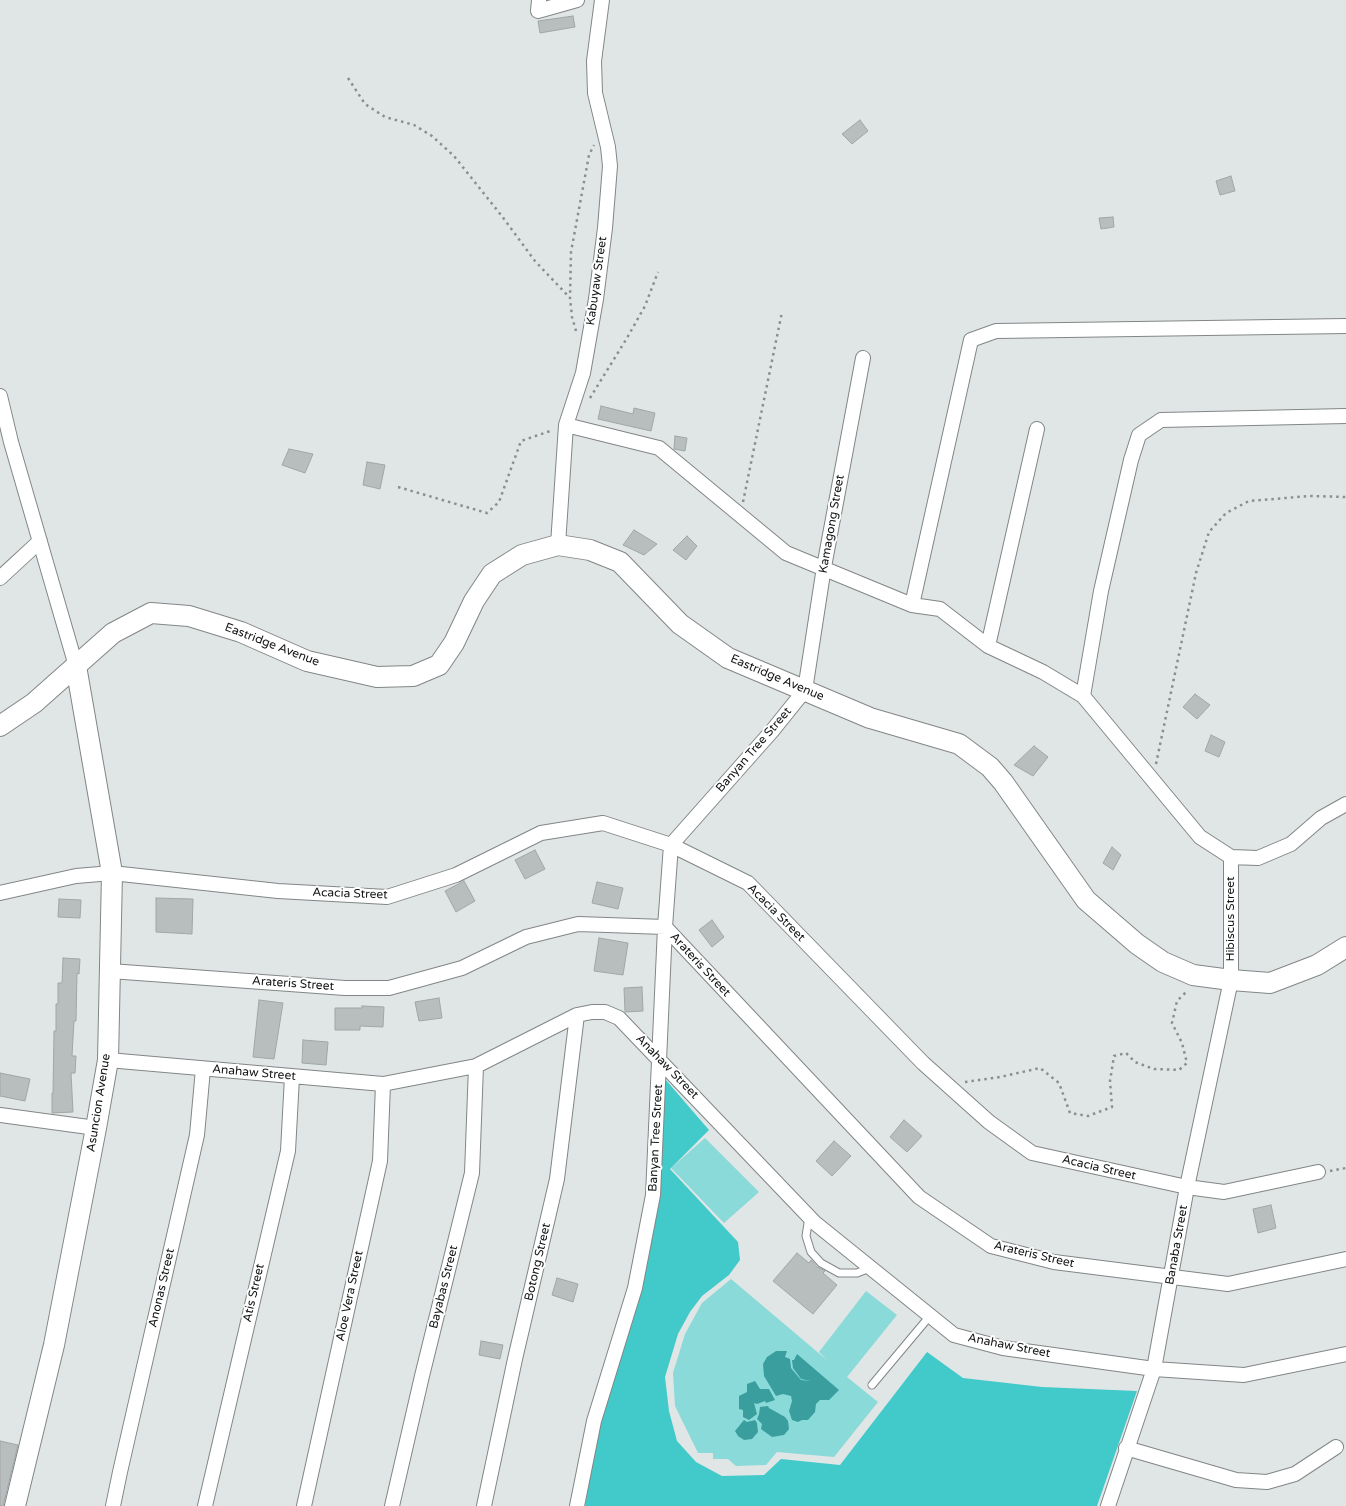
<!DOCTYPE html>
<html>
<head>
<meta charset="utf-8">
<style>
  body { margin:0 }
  canvas { display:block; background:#e0e5e5 }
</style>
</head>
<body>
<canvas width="1346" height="1506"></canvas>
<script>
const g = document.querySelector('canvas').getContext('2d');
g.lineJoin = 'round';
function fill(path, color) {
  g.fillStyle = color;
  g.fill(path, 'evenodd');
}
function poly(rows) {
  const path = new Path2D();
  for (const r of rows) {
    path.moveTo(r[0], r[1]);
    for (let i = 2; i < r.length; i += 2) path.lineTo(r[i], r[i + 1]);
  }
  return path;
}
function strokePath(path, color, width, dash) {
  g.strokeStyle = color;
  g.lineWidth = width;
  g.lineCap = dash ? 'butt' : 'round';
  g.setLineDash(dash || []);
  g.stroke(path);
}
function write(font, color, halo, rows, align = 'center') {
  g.font = font + ' "Varela Round",sans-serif';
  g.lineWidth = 4;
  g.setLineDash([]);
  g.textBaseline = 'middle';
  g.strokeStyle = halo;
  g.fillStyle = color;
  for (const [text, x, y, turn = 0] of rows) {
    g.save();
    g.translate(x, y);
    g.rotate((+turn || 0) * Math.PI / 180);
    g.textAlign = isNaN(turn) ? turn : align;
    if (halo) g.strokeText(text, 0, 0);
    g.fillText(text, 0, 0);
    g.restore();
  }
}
const green = poly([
  [705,1138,759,1192,724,1223,671,1168],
  [731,1279,828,1361,819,1352,866,1291,897,1315,847,1377,878,1402,834,1457,777,1452,766,1465,736,1466,728,1459,713,1459,713,1453,698,1453,675,1406,673,1373,685,1334,702,1303]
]);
const forest = poly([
  [665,1079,709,1130,670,1169,738,1242,740,1260,729,1275,702,1296,690,1312,678,1334,665,1377,669,1411,677,1441,696,1462,722,1476,764,1475,781,1459,840,1465,927,1352,963,1378,1042,1387,1137,1391,1097,1506,585,1506,600,1423,641,1292,661,1193,659,1083]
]);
const water = poly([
  [776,1351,787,1351,785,1357,790,1359,791,1368,801,1380,811,1381,801,1379,793,1368,792,1360,794,1360,797,1354,839,1390,829,1400,820,1400,816,1404,815,1412,808,1420,802,1420,798,1422,792,1420,789,1411,792,1401,791,1396,783,1394,776,1396,764,1376,763,1364,767,1357],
  [755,1381,760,1389,769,1389,775,1400,766,1403,765,1401,757,1404,754,1403,757,1414,749,1420,743,1417,743,1410,739,1409,739,1396,747,1392,747,1384],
  [768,1406,769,1408,785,1417,788,1421,789,1429,784,1435,772,1437,761,1429,762,1424,757,1419,759,1414,760,1407],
  [744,1420,747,1422,755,1420,757,1423,758,1432,752,1439,744,1440,738,1436,735,1431]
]);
const building = poly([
  [573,16,575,27,540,33,538,21,573,16],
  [860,120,868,131,852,144,842,134,860,120],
  [1231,176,1235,191,1220,195,1216,181,1231,176],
  [1113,217,1114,227,1101,229,1099,218,1113,217],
  [601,406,633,414,634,408,655,413,651,431,598,419,601,406],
  [675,436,687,438,685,451,674,449,675,436],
  [289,449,313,454,305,473,282,465,289,449],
  [367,462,385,465,380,489,363,485,367,462],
  [634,530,657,544,644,555,623,545,634,530],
  [687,536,697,546,686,560,673,550,687,536],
  [1195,694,1210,705,1197,719,1183,707,1195,694],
  [1211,735,1225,742,1219,757,1205,751,1211,735],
  [1034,746,1048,757,1033,776,1014,765,1034,746],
  [1112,847,1121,855,1113,870,1103,863,1112,847],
  [535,850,545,869,525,879,515,860,535,850],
  [464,881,475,901,456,912,445,891,464,881],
  [597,882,623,888,618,909,592,903,597,882],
  [156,898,193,899,192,934,156,932,156,898],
  [59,899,81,900,80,918,58,917,59,899],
  [712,920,724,937,712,947,699,930,712,920],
  [599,938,628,943,623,975,594,971,599,938],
  [63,958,80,959,79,974,77,973,76,1021,74,1021,72,1056,76,1056,75,1073,71,1073,73,1112,52,1113,52,1093,53,1093,54,1031,56,1031,56,1004,58,1004,58,983,62,983,63,958],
  [642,987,643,1011,625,1012,624,988,642,987],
  [439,998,442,1018,419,1021,415,1002,439,998],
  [259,1000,283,1003,274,1059,253,1057,259,1000],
  [362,1006,384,1007,383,1027,360,1026,360,1030,335,1030,335,1008,362,1008,362,1006],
  [303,1040,328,1042,326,1065,302,1063,303,1040],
  [0,1073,30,1079,25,1101,0,1096,0,1073],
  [904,1120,922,1136,907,1152,890,1137,904,1120],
  [834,1141,851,1156,832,1176,816,1161,834,1141],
  [1271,1205,1276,1228,1258,1233,1253,1209,1271,1205],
  [797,1253,809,1263,811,1260,817,1267,825,1271,823,1273,837,1285,813,1314,773,1281,797,1253],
  [557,1278,578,1284,573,1302,552,1295,557,1278],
  [481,1341,503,1345,500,1359,479,1355,481,1341],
  [0,1441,18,1445,3,1506,0,1506,0,1441]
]);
const path = poly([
  [348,78,365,104,385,117,414,125,432,136,454,156,501,215,535,261,570,298],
  [576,331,572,317,570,298,571,252,589,155,594,145],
  [590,398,627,338,645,306,658,272],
  [398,487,487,513,499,502,521,441,553,430],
  [743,502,782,312],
  [1156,764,1196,573,1209,532,1226,513,1249,501,1310,496,1346,497],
  [965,1082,1000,1077,1040,1068,1059,1083,1070,1113,1088,1116,1112,1107,1110,1081,1114,1056,1126,1053,1135,1062,1154,1069,1179,1070,1187,1063,1182,1043,1172,1023,1177,1001,1188,990],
  [1330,1171,1346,1168]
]);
const lane = poly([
  [809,1217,806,1236,811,1252,821,1263,839,1273,857,1273,870,1268],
  [872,1385,929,1317]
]);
const street = poly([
  [539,0,538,11,577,0],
  [0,396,11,442,76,666],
  [566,425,659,448,786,553,912,605,940,609,988,646,1043,672,1083,696,1200,837,1231,857,1258,858,1291,844,1321,818,1346,804],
  [558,545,566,425,583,373,596,299,605,228,610,166,608,147,595,93,594,61,602,0],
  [0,578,40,541],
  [912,605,971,340,996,331,1346,326],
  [988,646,1037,429],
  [1083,696,1101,591,1131,460,1139,435,1161,420,1346,416],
  [0,893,76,876,112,873,278,891,387,897,456,875,541,833,603,823,671,845,748,883,923,1063,989,1122,1032,1153,1187,1187,1224,1192,1318,1172],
  [110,971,345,988,389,988,462,968,526,937,578,924,665,927,919,1197,991,1246,1054,1262,1228,1284,1346,1259],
  [108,1060,383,1084,476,1066,577,1015,592,1012,605,1012,619,1018,815,1223,954,1335,1003,1348,1154,1369,1244,1375,1346,1354],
  [0,1115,96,1128],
  [1126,1448,1236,1480,1267,1482,1295,1474,1336,1447],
  [113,1506,120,1472,197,1135,203,1069],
  [205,1506,288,1151,292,1077],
  [304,1506,380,1161,383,1084],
  [392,1506,422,1376,472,1173,476,1066],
  [484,1506,515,1359,557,1179,577,1015],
  [577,1506,594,1421,635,1288,653,1195,665,927,671,845,772,731,805,690,824,567,863,358],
  [1108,1506,1154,1369,1187,1187,1231,980,1231,857]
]);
const secondary = poly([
  [0,726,34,703,113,633,151,613,189,616,241,632,307,661,377,677,413,676,439,665,454,643,474,601,492,574,522,555,558,545,590,550,620,562,680,624,728,658,870,718,959,744,990,767,1003,782,1086,900,1137,944,1163,962,1193,975,1231,980,1270,983,1317,965,1346,947],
  [15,1506,54,1345,96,1128,108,1060,112,873,76,666]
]);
const streetNames = [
  ["Kabuyaw Street",597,281,-82],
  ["Kamagong Street",832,524,-80],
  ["Eastridge Avenue",272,645,21],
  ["Eastridge Avenue",777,678,23],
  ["Banyan Tree Street",754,750,-49],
  ["Acacia Street",350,894,2],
  ["Acacia Street",776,913,45],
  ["Hibiscus Street",1231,919,-90],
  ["Arateris Street",700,965,47],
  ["Arateris Street",293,984,4],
  ["Anahaw Street",667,1067,46],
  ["Anahaw Street",254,1073,5],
  ["Asuncion Avenue",99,1103,-81],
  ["Banyan Tree Street",656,1138,-87],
  ["Acacia Street",1099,1168,13],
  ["Banaba Street",1177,1245,-80],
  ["Arateris Street",1034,1255,13],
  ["Botong Street",538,1262,-77],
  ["Bayabas Street",444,1287,-76],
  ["Anonas Street",162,1288,-77],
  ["Atis Street",254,1293,-77],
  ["Aloe Vera Street",350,1296,-78],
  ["Anahaw Street",1009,1346,11]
];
fill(green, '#89dad9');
fill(forest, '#42caca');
fill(water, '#3a9e9e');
fill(building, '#b8bdbd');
strokePath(building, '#a1a6a6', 1);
strokePath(lane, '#828686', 9);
strokePath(street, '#828686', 16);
strokePath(secondary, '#828686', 22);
strokePath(path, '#8b8e8e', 2.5, [2.5, 4]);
strokePath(lane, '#fff', 7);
strokePath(street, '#fff', 14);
strokePath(secondary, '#fff', 20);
write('12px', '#131414', '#fff', streetNames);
</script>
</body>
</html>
